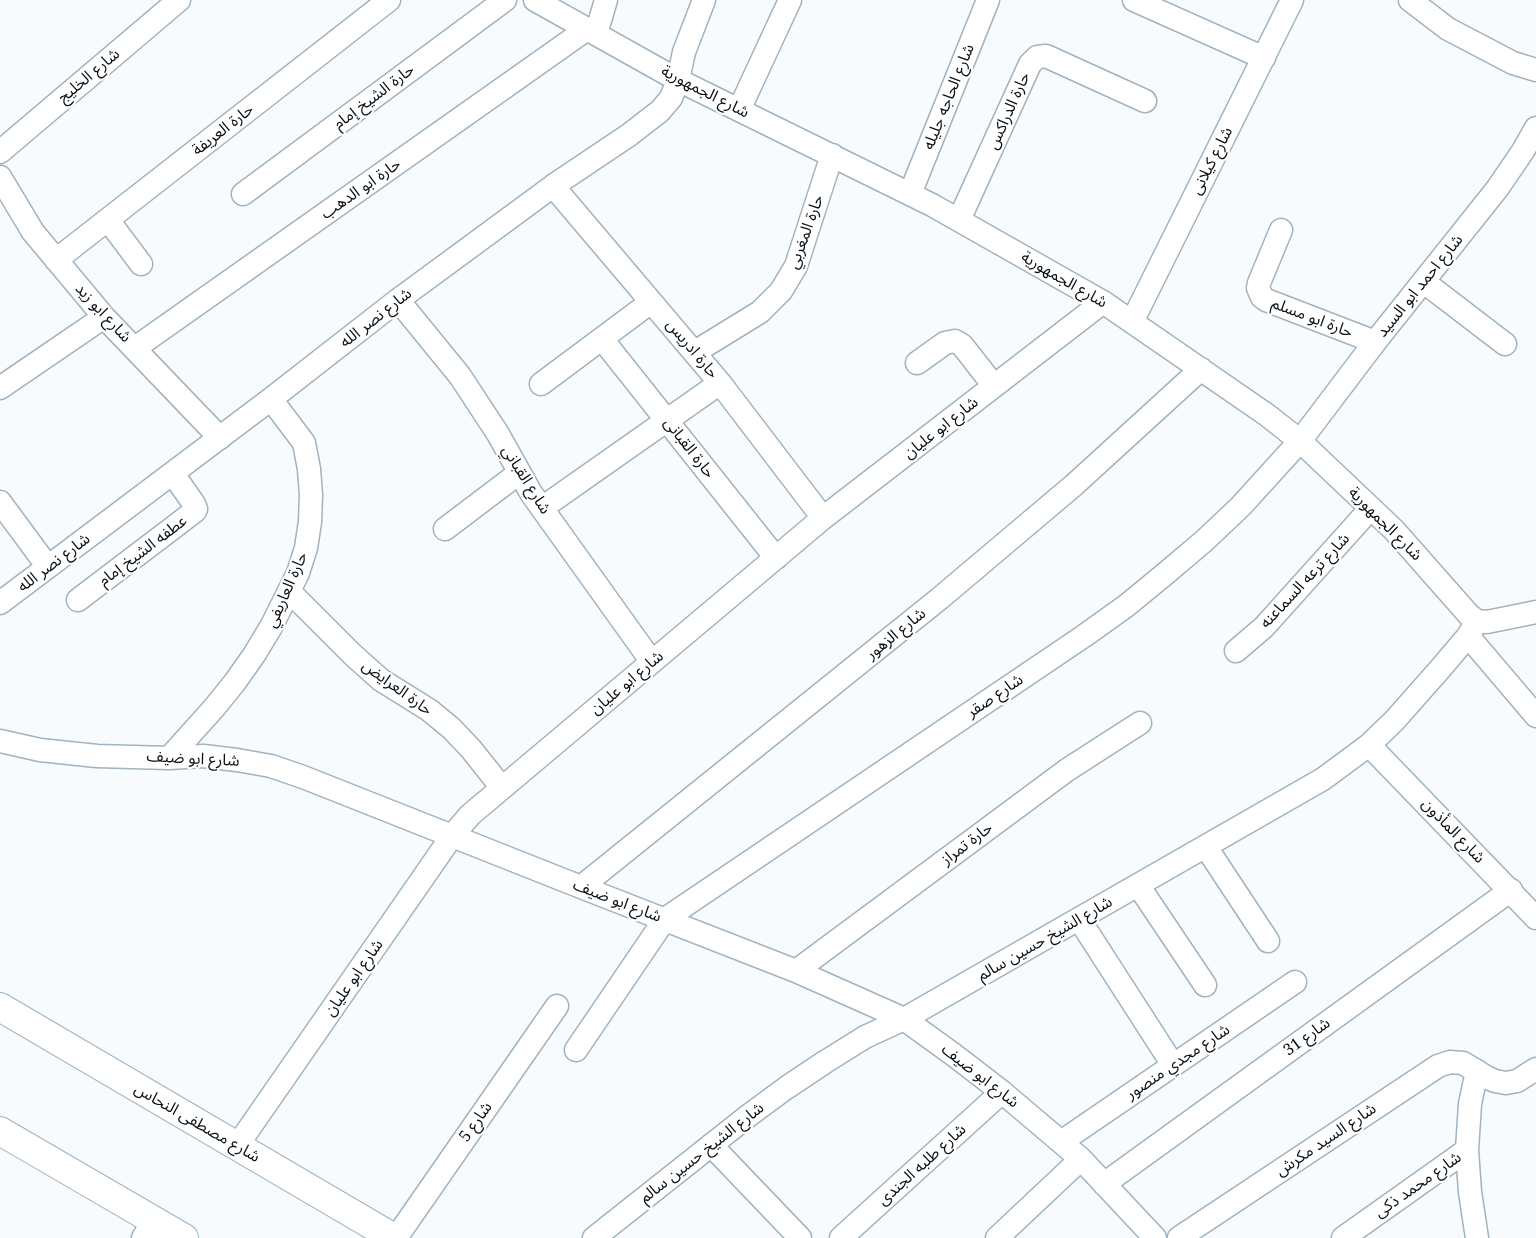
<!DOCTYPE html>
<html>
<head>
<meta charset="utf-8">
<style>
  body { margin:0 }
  canvas { display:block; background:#f7fbfe }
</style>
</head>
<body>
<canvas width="1536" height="1238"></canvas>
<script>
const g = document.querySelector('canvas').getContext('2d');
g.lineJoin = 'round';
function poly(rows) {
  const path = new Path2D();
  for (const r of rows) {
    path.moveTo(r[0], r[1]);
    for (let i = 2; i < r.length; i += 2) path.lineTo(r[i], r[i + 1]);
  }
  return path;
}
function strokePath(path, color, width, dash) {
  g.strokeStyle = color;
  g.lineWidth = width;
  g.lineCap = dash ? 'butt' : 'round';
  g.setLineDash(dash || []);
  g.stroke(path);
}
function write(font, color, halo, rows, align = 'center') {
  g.font = font + ' "Noto Serif","Noto Sans Arabic",serif';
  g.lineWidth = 4.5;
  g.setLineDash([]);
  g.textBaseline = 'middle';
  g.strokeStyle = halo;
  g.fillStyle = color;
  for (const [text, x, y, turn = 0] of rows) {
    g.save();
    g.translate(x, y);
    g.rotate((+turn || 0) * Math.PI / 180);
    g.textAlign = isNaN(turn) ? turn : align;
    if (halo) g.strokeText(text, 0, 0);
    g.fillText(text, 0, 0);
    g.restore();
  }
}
const street = poly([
  [535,0,678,80,932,205,1103,302,1267,415,1300,441,1394,530,1469,615,1477,621,1487,622,1536,612],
  [1134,0,1264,58],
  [1410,0,1448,29,1513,63,1536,70],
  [596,34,606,0],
  [739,110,790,0],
  [0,152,179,0],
  [0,177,33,232,79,287,104,317,220,438],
  [553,186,720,383,823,518],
  [243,194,505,0],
  [910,194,988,0],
  [108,220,141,264],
  [959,220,1030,64,1037,57,1046,56,1145,101],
  [1281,230,1259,283,1258,288,1262,297,1266,300,1375,342],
  [56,260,389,0],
  [1424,282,1505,344],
  [398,300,460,376,498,434,531,493,652,662],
  [1132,322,1292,0],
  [602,339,776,558],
  [135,348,587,29],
  [695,352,760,312,781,291,796,266,832,155],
  [917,363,945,343,955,341,962,345,994,386],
  [541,384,651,302],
  [0,388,104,317],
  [0,502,48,567],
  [542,508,720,383],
  [445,529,519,473],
  [289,591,353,655,381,680,429,710,451,728,471,749,502,788],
  [78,600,195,511,196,509,194,504,173,474],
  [0,603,271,399,398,300,553,186,629,135,660,111,671,98,678,80,684,52,704,0],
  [1468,636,1536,716],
  [1236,651,1264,627,1371,508],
  [0,741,40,750,97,756,169,758,203,756,237,760,271,766,303,777,581,887,796,971,904,1019,954,1055,1002,1092,1081,1159,1155,1238],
  [1369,745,1536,918],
  [169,758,214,708,235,682,254,655,271,627,298,573,306,548,310,522,311,495,309,469,304,443,271,399],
  [1206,847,1268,941],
  [1138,885,1205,985],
  [581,887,939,599,1074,485,1201,369],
  [1079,919,1173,1065],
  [796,971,1067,770,1140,723],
  [576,1050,665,919,1084,636,1126,606,1165,574,1204,541,1241,506,1300,441,1375,342,1497,189,1523,151,1536,128],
  [1061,1142,1295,982],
  [711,1145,800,1238],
  [237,1146,452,836,470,815,823,518,1103,302],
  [1104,1184,1511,890],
  [143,1238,153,1220],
  [396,1238,557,1006],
  [594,1238,748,1116,786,1088,825,1062,865,1037,904,1019,1323,779,1369,745,1394,721,1440,669,1468,636,1477,621],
  [841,1238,1002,1092],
  [997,1238,1081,1159],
  [1179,1238,1438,1066,1450,1062,1463,1063,1486,1077,1495,1081,1506,1083,1517,1081,1536,1069],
  [1343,1238,1467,1150],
  [1477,1238,1470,1192,1467,1150,1470,1104,1477,1071]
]);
const secondary = poly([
  [0,1007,394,1238],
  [0,1131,184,1238]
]);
const streetNames = [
  ["شارع الخليج",89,76,-40],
  ["شارع الجمهورية",705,92,27],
  ["حارة الشيخ إمام",374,97,-37],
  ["شارع الحاجه جليله",949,97,-68],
  ["حارة الدراكس",1009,111,-66],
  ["حارة العريفة",223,130,-38],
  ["شارع كيلانى",1212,161,-63],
  ["حارة ابو الدهب",361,189,-35],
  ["حارة المغربي",806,232,-70],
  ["شارع الجمهورية",1064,280,30],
  ["شارع احمد ابو السيد",1420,286,-51],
  ["شارع ابو زيد",103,313,47],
  ["شارع نصر الله",376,318,-38],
  ["حارة ابو مسلم",1312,318,21],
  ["حارة ادريس",692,349,50],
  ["شارع ابو عليان",941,428,-38],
  ["حارة القبانى",689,448,52],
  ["شارع القباني",526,480,58],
  ["شارع الجمهورية",1385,524,45],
  ["عطفه الشيخ إمام",143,551,-37],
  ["شارع نصر الله",54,563,-37],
  ["شارع ترعه السماعنه",1305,581,-47],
  ["حارة العاريفي",287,590,-66],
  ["شارع الزهور",896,634,-39],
  ["شارع ابو عليان",627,683,-40],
  ["حارة العرايض",397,688,36],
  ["شارع صقر",995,696,-34],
  ["شارع ابو ضيف",193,759,3],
  ["شارع المأذون",1453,831,46],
  ["حارة تمراز",967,844,-37],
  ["شارع ابو ضيف",617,901,21],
  ["شارع الشيخ حسين سالم",1045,939,-30],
  ["شارع ابو عليان",354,978,-55],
  ["شارع 31",1307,1037,-36],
  ["شارع مجدي منصور",1178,1062,-34],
  ["شارع ابو ضيف",980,1076,38],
  ["شارع 5",476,1122,-55],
  ["شارع مصطفى النحاس",197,1123,30],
  ["شارع السيد مكرش",1326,1140,-34],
  ["شارع الشيخ حسين سالم",702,1153,-38],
  ["شارع طلبه الجندى",922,1165,-42],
  ["شارع محمد ذكى",1418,1185,-35]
];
strokePath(street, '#a0b3be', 25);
strokePath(secondary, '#a0b3be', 30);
strokePath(street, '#fff', 22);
strokePath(secondary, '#fff', 28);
write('16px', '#0a1014', '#fff', streetNames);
</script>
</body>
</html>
